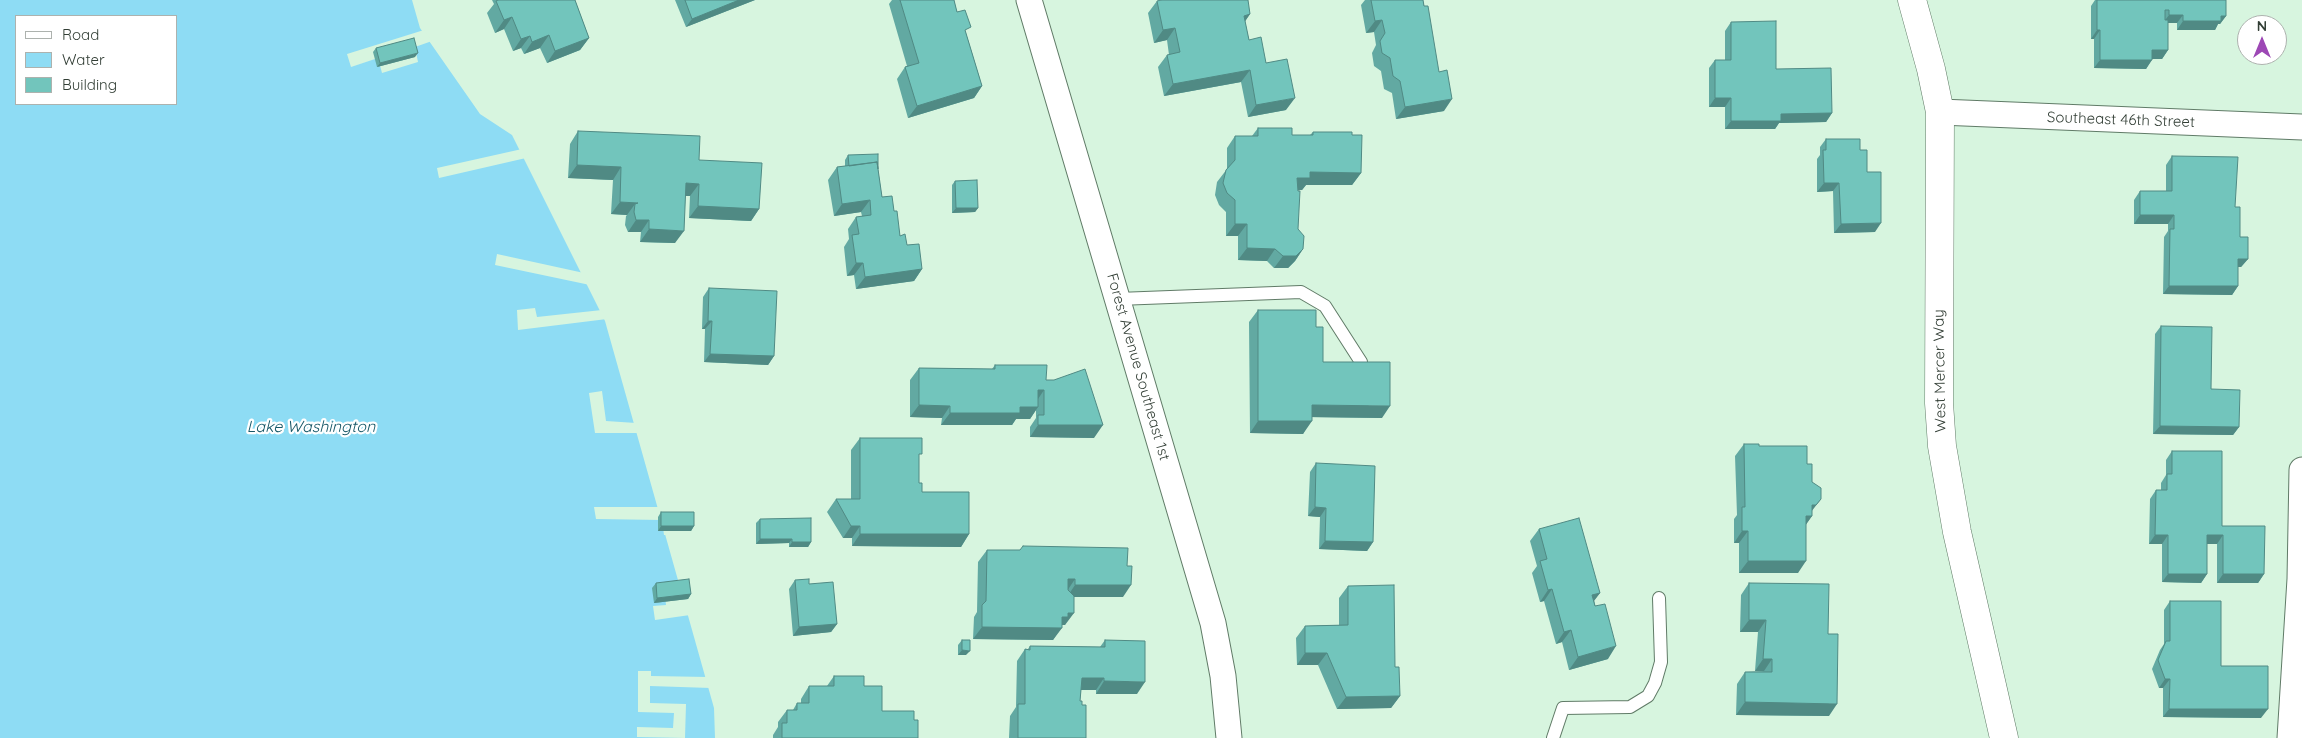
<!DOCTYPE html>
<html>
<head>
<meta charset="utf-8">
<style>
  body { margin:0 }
  #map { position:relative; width:2302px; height:738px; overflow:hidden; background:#d7f5df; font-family:Quicksand,sans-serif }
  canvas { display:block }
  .legend { position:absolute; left:15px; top:15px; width:162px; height:90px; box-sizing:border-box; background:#fff; border:1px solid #adb2ae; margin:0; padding:6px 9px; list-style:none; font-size:15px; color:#323e35 }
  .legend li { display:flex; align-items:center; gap:10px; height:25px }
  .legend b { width:25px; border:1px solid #adb2ae }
  .north { position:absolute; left:2237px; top:15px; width:50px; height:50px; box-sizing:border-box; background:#fff; border:1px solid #adb2ae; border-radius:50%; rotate:0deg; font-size:14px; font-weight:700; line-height:20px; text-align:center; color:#323e35 }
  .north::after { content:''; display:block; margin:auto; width:18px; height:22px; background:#9d48b5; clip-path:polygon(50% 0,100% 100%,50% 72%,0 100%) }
</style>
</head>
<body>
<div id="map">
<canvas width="2302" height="738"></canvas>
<ul class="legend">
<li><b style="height:6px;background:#fff"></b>Road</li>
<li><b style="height:14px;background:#8edcf4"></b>Water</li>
<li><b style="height:14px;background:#72c5bc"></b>Building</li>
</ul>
<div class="north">N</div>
</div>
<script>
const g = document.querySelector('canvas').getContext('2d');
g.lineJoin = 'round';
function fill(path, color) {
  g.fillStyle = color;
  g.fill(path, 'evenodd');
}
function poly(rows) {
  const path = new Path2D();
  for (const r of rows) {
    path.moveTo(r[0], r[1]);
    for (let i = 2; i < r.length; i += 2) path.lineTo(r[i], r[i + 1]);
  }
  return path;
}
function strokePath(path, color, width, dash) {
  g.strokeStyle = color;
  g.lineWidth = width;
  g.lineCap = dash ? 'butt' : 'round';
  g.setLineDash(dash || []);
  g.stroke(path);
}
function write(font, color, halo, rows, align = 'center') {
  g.font = font + ' Quicksand,sans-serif';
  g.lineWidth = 4.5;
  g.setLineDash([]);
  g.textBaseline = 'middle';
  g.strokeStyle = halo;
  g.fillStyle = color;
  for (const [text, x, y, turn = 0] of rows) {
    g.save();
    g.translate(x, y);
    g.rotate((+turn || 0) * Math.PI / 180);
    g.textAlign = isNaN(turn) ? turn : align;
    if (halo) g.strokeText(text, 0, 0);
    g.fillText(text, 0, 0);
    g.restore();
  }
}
const water = poly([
  [0,0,412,0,420,28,480,114,512,135,605,321,714,708,715,738,0,738],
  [16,16,176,16,176,104,16,104]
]);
const pier = poly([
  [424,30,432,41,415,47,418,62,382,73,378,58,351,67,347,54],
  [522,149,526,158,439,178,437,168],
  [497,254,584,273,590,285,495,265],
  [535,308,537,317,602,310,607,319,518,330,517,310],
  [602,391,606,421,636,423,639,433,595,433,589,393],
  [594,507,660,507,668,535,664,535,662,520,596,519],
  [682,587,690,615,655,620,653,606,666,605,664,588],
  [638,671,651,671,651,676,708,677,711,688,650,686,650,703,686,704,685,738,637,737,637,727,673,728,674,713,638,712]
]);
const lane = poly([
  [1118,299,1301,292,1325,306,1361,362],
  [1553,738,1563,708,1630,707,1648,696,1655,683,1661,662,1659,598]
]);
const street = poly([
  [1029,0,1213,623,1223,676,1229,738],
  [1940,112,2302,127],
  [2290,738,2300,579,2302,470]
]);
const secondary = poly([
  [1912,0,1931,69,1940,112,1939,403,1942,446,1957,532,2004,738]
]);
const wall = poly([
  [492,0,575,0,589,38,580,50,547,63,540,48,524,54,521,48,513,51,504,29,495,33,487,13,494,4],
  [675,0,755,0,686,27],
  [892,0,954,0,957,12,966,33,982,86,974,98,908,118,897,79,905,67,907,66,889,4],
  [1365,0,1423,0,1444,111,1396,119,1392,93,1384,89,1381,71,1374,66,1372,53,1376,45,1374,32,1366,33,1361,5],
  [2095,0,2226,0,2226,16,2220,24,2218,24,2215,30,2177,30,2177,23,2168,23,2168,50,2162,59,2152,59,2146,69,2094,68,2094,39,2091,39,2091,6],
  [1157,1,1250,14,1245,21,1249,40,1266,63,1286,110,1248,117,1241,82,1164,96,1158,67,1167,55,1169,55,1167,40,1154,43,1148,13],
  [1731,22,1776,69,1832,113,1826,122,1779,123,1775,129,1725,129,1725,107,1709,107,1709,68,1715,60,1725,60,1725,31],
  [376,48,415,57,377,67,373,52],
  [1258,128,1292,135,1310,135,1313,132,1352,135,1361,173,1352,185,1306,185,1302,190,1298,190,1298,229,1303,249,1295,261,1288,268,1274,268,1267,261,1238,260,1238,236,1226,236,1226,212,1219,205,1215,195,1217,182,1227,169,1227,148,1235,136,1252,136],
  [578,131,699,160,759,209,751,221,689,218,690,196,685,196,675,243,640,242,641,232,628,232,625,225,626,216,627,215,611,214,613,180,568,178,570,144],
  [1826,139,1860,150,1867,172,1875,232,1834,233,1833,191,1817,192,1817,159,1820,155,1820,147],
  [848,155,878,169,882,197,894,211,900,236,922,269,914,281,856,289,854,275,847,276,844,247,849,239,848,229,856,217,862,216,861,212,834,216,828,180,837,167,845,166,845,160],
  [2172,156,2235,207,2240,237,2248,259,2241,267,2238,267,2238,286,2232,295,2163,294,2164,237,2168,231,2168,224,2134,224,2134,200,2140,191,2166,191,2166,165],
  [955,181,978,208,975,212,952,213,952,185],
  [709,288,774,356,768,365,704,362,705,329,702,329,703,297],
  [1258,310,1316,327,1323,362,1382,418,1312,417,1303,434,1250,433,1249,322],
  [2161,326,2239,427,2233,435,2153,434,2155,334],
  [995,365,1046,380,1094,438,1030,437,1030,427,1036,418,1036,410,1030,419,1016,419,1012,425,941,425,942,418,910,417,910,380,919,368,992,369],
  [860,438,919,459,919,483,922,492,969,534,961,547,852,546,852,538,843,538,827,512,836,499,851,499,851,450],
  [1744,444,1759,446,1807,464,1812,516,1806,524,1798,573,1739,573,1739,543,1734,543,1734,519,1737,515,1735,456],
  [2172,451,2222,526,2264,574,2258,583,2217,583,2217,544,2207,544,2207,574,2201,583,2162,582,2162,544,2149,544,2150,499,2156,490,2161,490,2161,483,2166,475,2166,460],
  [1316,463,1373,542,1367,551,1319,549,1320,517,1308,516,1310,472],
  [661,512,694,526,691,531,658,531,658,517],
  [760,519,811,542,808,547,789,547,789,543,756,544,756,523],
  [1539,529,1600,593,1594,600,1608,659,1569,670,1562,642,1556,644,1544,601,1540,602,1532,573,1537,566,1530,541],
  [987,550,1020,550,1123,597,1074,597,1065,625,1062,625,1053,640,973,639,974,617,977,612,978,562],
  [795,580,809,584,837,624,831,632,793,636,789,589],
  [656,583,691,594,688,599,654,603,652,588],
  [1749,583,1828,634,1829,716,1736,715,1737,684,1745,672,1764,671,1755,671,1758,632,1740,632,1741,595],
  [1348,586,1395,667,1400,696,1391,708,1337,709,1318,665,1297,665,1296,638,1305,626,1339,625,1339,598],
  [2170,601,2221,666,2261,718,2163,717,2163,688,2159,688,2152,669,2160,650,2164,644,2164,610],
  [962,640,966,655,958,655,958,645],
  [1105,640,1137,694,1096,694,1096,690,1081,690,1080,701,1082,705,1086,738,1009,738,1010,716,1016,707,1017,661,1025,649,1028,649,1030,646,1100,647],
  [834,676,864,686,882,711,914,720,918,738,773,738,773,735,778,727,778,722,787,710,793,710,797,703,801,703,801,699,809,686,827,686]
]);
const shadedWall = poly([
  [739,0,755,0,686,27,692,19],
  [1250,14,1242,26,1244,16],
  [2169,15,2183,15,2177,23,2163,23],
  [2221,16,2226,16,2220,24,2218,24,2215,30,2177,30,2183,21],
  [512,17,504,29,495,33,504,20],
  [1382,20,1374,32,1366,33,1375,21],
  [1175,28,1167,40,1154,43,1163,30],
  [2097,30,2100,30,2094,39,2091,39],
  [549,35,540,48,524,54,532,42],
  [530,36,521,48,513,51,521,39],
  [589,38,580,50,547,63,555,51],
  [2152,50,2168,50,2162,59,2146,59],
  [418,53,415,57,377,67,380,63],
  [2100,60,2152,60,2146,69,2094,68],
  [1250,70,1241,82,1164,96,1173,84],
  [982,86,974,98,908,118,917,106],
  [1295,98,1286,110,1248,117,1256,105],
  [1715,98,1731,98,1725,107,1709,107],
  [1452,99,1444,111,1396,119,1405,107],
  [1832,113,1826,122,1779,123,1775,129,1725,129,1731,121,1781,114],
  [577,165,621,167,613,180,568,178],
  [1310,172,1361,173,1352,185,1306,185,1302,190,1288,191,1297,178],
  [686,183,699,184,690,196,677,196],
  [1824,183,1839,183,1833,191,1817,192],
  [870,200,861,212,834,216,842,204],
  [620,202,638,203,635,204,627,215,611,214],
  [698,206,759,209,751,221,689,218],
  [956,208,978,208,975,212,952,213],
  [2140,215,2174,215,2168,224,2134,224],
  [636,220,649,220,641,232,628,232],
  [1881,223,1875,232,1834,233,1841,224],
  [1235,224,1247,224,1238,236,1226,236],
  [649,229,684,231,675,243,640,242],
  [1247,248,1275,249,1267,261,1238,260],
  [1303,249,1295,261,1288,268,1274,268,1283,256],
  [2238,259,2248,259,2241,267,2232,267],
  [856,263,863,263,854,275,847,276],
  [922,269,914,281,856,289,865,277],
  [2169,286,2238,286,2232,295,2163,294],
  [708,321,712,321,705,329,702,329],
  [710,354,774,356,768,365,704,362],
  [1038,390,1044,390,1036,402],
  [919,405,950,406,942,418,910,417],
  [1312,405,1390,406,1382,418,1304,417],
  [1020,407,1038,407,1030,419,1016,419,1012,425,941,425,950,413],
  [1258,421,1312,421,1303,434,1250,433],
  [1038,425,1103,425,1094,438,1030,437],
  [2160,426,2239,427,2233,435,2153,434],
  [1821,499,1808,516,1812,516,1803,529,1798,529,1812,505],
  [1315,507,1326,508,1320,517,1308,516],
  [661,526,694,526,691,531,658,531],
  [851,526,860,526,852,538,843,538],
  [1742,531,1748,531,1739,543,1734,543],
  [860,534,969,534,961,547,852,546],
  [2155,535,2168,535,2162,544,2149,544],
  [2207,535,2223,535,2217,544,2201,544],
  [760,539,792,539,789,543,756,544],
  [1325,541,1373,542,1367,551,1319,549],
  [792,542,811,542,808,547,789,547],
  [1748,561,1806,561,1798,573,1739,573],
  [2168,574,2207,574,2201,583,2162,582],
  [2223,574,2264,574,2258,583,2217,583],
  [1068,579,1075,579,1067,591],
  [1075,585,1131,585,1123,597,1067,597],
  [1552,589,1544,601,1540,602,1548,590],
  [1600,593,1591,605,1592,595],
  [691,594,688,599,654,603,657,598],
  [1068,613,1074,613,1065,625,1062,625,1061,628,1062,628,1053,640,973,639,982,627,1062,617],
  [1749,620,1766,620,1758,632,1740,632],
  [837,624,831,632,793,636,799,627],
  [1571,630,1562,642,1556,644,1564,632],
  [1616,646,1608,659,1569,670,1578,657],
  [962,650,970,651,966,655,958,655],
  [1305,653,1327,653,1318,665,1297,665],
  [1763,659,1772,659,1764,671,1755,671],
  [1082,678,1104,678,1096,690,1073,690],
  [2165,679,2170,679,2163,688,2159,688],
  [1104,681,1145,682,1137,694,1096,694],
  [1400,696,1391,708,1337,709,1346,697],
  [1745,702,1837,704,1829,716,1736,715],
  [2169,709,2268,709,2261,718,2163,717]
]);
const building = poly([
  [498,0,575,0,589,38,555,51,549,35,532,42,530,36,521,39,512,17,504,20,496,1,498,0],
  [685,0,739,0,692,19,685,0],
  [900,0,954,0,957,12,965,10,971,27,965,30,982,86,917,106,905,67,919,63,900,0],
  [1161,0,1248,0,1250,14,1244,16,1249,40,1261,37,1266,63,1287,59,1295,98,1256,105,1250,70,1173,84,1167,55,1180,52,1175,28,1163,30,1157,1,1161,0],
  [1371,0,1423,0,1424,6,1428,6,1439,72,1447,70,1452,99,1405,107,1400,81,1393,76,1390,58,1382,53,1380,41,1385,33,1382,20,1375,21,1371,0],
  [2097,0,2226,0,2226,16,2221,16,2221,21,2183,21,2183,15,2169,15,2169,10,2165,10,2165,20,2168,20,2168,50,2152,50,2152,60,2100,60,2100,30,2097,30,2097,0],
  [1776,21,1776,69,1831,68,1832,113,1781,114,1781,121,1731,121,1731,98,1715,98,1715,60,1731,60,1731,22,1776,21],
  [414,38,418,53,380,63,376,48,414,38],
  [1258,128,1292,128,1292,135,1313,135,1313,132,1352,132,1352,135,1362,135,1361,173,1310,172,1310,178,1297,178,1298,191,1300,191,1298,229,1304,236,1303,249,1296,256,1283,256,1275,249,1247,248,1247,224,1235,224,1235,200,1227,193,1223,183,1226,170,1235,160,1235,136,1258,136,1258,128],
  [578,131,700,136,699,160,762,163,759,209,698,206,699,184,686,183,684,231,649,229,649,220,636,220,634,212,635,204,638,203,620,202,621,167,577,165,578,131],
  [1826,139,1860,139,1860,150,1867,150,1867,172,1881,172,1881,223,1841,224,1839,183,1824,183,1823,150,1826,150,1826,139],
  [878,154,878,169,877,162,849,166,848,155,878,154],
  [2172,156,2238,157,2235,207,2240,207,2240,237,2248,237,2248,259,2238,259,2238,286,2169,286,2170,229,2174,229,2174,215,2140,215,2140,191,2172,191,2172,156],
  [877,162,882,197,892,196,894,211,897,211,900,236,905,234,907,245,919,244,922,269,865,277,863,263,856,263,852,235,859,234,856,217,871,215,870,200,842,204,837,167,877,162],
  [977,180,978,208,956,208,955,181,977,180],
  [709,288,777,291,774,356,710,354,712,321,708,321,709,288],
  [1258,310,1316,310,1316,327,1323,327,1323,362,1390,362,1390,406,1312,405,1312,421,1258,421,1258,310],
  [2161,326,2212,327,2211,389,2240,390,2239,427,2160,426,2161,326],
  [995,365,1047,365,1046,380,1054,380,1085,369,1103,425,1038,425,1038,415,1044,415,1044,390,1038,390,1038,407,1020,407,1020,413,950,413,950,406,919,405,919,368,995,369,995,365],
  [860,438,922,438,922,454,919,454,919,483,922,483,922,492,969,492,969,534,860,534,860,526,851,526,836,499,860,499,860,438],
  [1744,444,1759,444,1759,446,1807,446,1807,464,1812,464,1812,482,1821,488,1821,499,1816,505,1812,505,1812,516,1806,516,1806,561,1748,561,1748,531,1742,531,1742,507,1745,507,1744,444],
  [2172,451,2222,451,2222,526,2265,526,2264,574,2223,574,2223,535,2207,535,2207,574,2168,574,2168,535,2155,535,2156,490,2167,490,2167,474,2172,474,2172,451],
  [1316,463,1375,466,1373,542,1325,541,1326,508,1315,507,1316,463],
  [661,512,694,512,694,526,661,526,661,512],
  [811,518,811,542,792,542,792,539,760,539,760,519,811,518],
  [1579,518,1600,593,1592,595,1595,606,1605,604,1616,646,1578,657,1571,630,1564,632,1552,589,1548,590,1540,561,1547,559,1539,529,1579,518],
  [1023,546,1128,548,1127,566,1132,566,1131,585,1075,585,1075,579,1068,579,1068,590,1074,596,1074,613,1068,613,1068,617,1062,617,1062,628,982,627,982,605,986,601,987,550,1020,550,1023,546],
  [689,579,691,594,657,598,656,583,689,579],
  [809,579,809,584,833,582,837,624,799,627,795,580,809,579],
  [1749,583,1829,584,1828,634,1838,634,1837,704,1745,702,1745,672,1772,672,1772,659,1763,659,1766,620,1749,620,1749,583],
  [1394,585,1395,667,1399,667,1400,696,1346,697,1327,653,1305,653,1305,626,1348,625,1348,586,1394,585],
  [2170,601,2221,601,2221,666,2268,666,2268,709,2169,709,2170,679,2165,679,2158,660,2166,641,2170,641,2170,601],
  [962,640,970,640,970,651,962,650,962,640],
  [1105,640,1145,641,1145,682,1104,681,1104,678,1082,678,1080,701,1082,701,1082,705,1086,705,1086,738,1018,738,1018,704,1025,704,1025,649,1030,650,1030,646,1105,647,1105,640],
  [834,676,864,676,864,686,882,686,882,711,914,711,914,720,918,720,918,738,782,738,782,723,787,723,787,710,797,710,797,703,809,703,809,686,834,686,834,676]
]);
const streetNames = [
  ["Southeast 46th Street",2121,120,2],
  ["Forest Avenue Southeast 1st",1138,367,74],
  ["West Mercer Way",1940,371,-91]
];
const waterNames = [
  ["Lake Washington",311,427]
];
fill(water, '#8edcf4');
fill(pier, '#d7f5df');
strokePath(lane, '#607b67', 14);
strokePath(street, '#607b67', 27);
strokePath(secondary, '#607b67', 29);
strokePath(lane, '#fff', 12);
strokePath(street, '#fff', 25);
strokePath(secondary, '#fff', 28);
fill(wall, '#62a9a2');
fill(shadedWall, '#508a84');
fill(building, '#72c5bc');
strokePath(building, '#508a84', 1);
write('15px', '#323e35', '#fff', streetNames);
write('italic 16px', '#165767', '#fff', waterNames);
</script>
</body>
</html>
